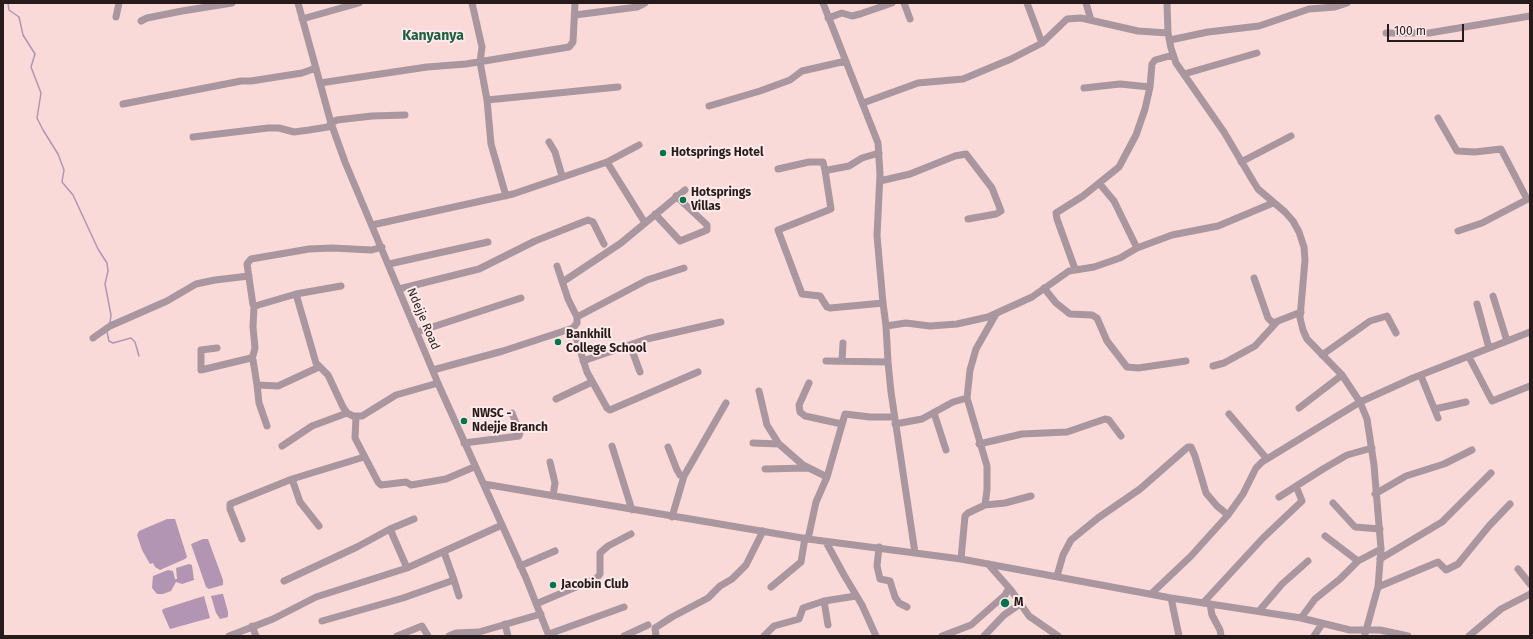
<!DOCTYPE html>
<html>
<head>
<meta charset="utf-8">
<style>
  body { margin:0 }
  #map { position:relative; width:1533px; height:639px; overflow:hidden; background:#fadad8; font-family:"Fira Sans",sans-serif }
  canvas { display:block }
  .frame { position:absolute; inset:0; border:4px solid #261b1a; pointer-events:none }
  .scale { position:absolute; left:1387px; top:24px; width:77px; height:18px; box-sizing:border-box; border:2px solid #261b1a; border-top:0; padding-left:5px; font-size:12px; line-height:14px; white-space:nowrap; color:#261b1a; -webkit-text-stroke:3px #feeaea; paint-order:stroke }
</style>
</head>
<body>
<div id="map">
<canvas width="1533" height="639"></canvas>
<div class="frame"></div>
<div class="scale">100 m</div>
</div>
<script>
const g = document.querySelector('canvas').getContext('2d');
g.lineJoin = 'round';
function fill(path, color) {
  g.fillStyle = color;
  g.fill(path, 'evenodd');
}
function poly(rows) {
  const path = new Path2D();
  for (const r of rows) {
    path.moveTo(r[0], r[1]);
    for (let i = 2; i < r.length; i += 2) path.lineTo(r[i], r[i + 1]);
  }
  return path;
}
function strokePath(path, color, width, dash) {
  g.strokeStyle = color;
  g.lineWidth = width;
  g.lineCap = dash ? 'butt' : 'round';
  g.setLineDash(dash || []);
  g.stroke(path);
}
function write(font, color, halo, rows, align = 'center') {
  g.font = font + ' "Fira Sans",sans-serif';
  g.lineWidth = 4;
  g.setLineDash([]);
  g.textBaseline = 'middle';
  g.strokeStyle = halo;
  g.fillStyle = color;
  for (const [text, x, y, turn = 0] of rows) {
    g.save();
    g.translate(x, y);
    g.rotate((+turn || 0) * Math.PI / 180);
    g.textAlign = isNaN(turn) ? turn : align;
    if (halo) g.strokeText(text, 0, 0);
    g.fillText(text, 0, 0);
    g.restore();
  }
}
const water = poly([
  [167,519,175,519,187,557,185,559,160,570,155,567,153,563,150,564,142,550,137,535,139,531],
  [203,539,208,539,223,580,223,585,209,589,206,587,191,544],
  [189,564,192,565,194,580,182,584,176,582,171,591,163,594,157,594,152,588,153,576,168,570,173,571,175,579,177,579,176,568],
  [221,594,223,594,228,612,228,617,220,619,216,613,211,596],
  [204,596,210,618,170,629,162,611,163,609]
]);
const stream = poly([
  [8,3,9,10,19,17,23,35,35,54,31,67,41,93,37,118,43,130,58,154,64,170,62,182,73,195,98,249,107,263,108,271,105,284,111,315,110,323],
  [107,332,109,341,113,343,131,338,135,342,139,356]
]);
const minor = poly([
  [298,3,331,123,345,162,440,388,526,578,549,636],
  [472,3,482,47,480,62,487,100,491,144,506,196],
  [823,3,878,143,880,174,877,236,883,303,886,326,888,362,891,392,915,553],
  [904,3,910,19],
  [1027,3,1042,43],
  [1086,3,1091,20],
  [1167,3,1168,33,1171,48,1176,63,1224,132,1253,181,1258,189,1285,212,1293,221,1299,232,1304,247,1305,260,1300,318,1303,330,1307,339,1342,375,1360,402,1367,419,1374,465,1381,549,1378,587,1365,634],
  [575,15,637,7,645,3],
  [116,17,119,3],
  [828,18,842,13,852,16,860,14,892,3],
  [302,19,359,3],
  [141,21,147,18,182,11,232,3],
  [1386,33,1429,33,1530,16],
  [1170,40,1208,32,1259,26,1309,9,1335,7,1347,3],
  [1184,74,1257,53],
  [320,83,427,67,466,64,569,47,573,42,575,3],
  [1084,88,1120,84,1150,87],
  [487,100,618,87],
  [863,103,918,83,963,79,1011,59,1042,43,1067,19,1081,18,1138,31,1168,33],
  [123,104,241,81,251,81,302,73,316,68],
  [709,106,760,91,790,80,802,71,846,61],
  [1438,118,1457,151,1475,152,1501,149,1527,199],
  [193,137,268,128,279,128,294,132,309,130,328,127,331,123,337,120,372,116,405,115],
  [549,142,555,152,562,176],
  [607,162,645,223],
  [1241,162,1291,136],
  [778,169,809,162,823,162,825,170,828,170,849,166,862,158,879,153],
  [825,170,831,209,778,230,802,294,820,296,827,307,830,308,883,303],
  [880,181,910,174,955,156,966,154,992,188,1001,211,996,214,968,219],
  [655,214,680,241,707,230,707,225,676,196],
  [372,225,513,194,607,162,639,145],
  [1458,231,1482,223,1530,198],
  [382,247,372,250,332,248,309,249,251,259,247,264,253,305,255,306,296,294,316,363,328,375,343,407,347,413,353,416,362,416,396,395,438,383],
  [1137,248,1172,235,1218,226,1273,203],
  [389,264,488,242],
  [1075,269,1057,219,1056,213,1083,196,1119,167,1136,135,1145,109,1150,87,1152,64,1155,60,1173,55],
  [1254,278,1268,318,1273,323,1301,312],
  [564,281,621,243,685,190],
  [1044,288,1056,303,1070,314,1092,315,1097,318,1107,341,1127,367,1138,368,1186,361],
  [399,289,479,269,535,241,588,220,593,222,604,244],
  [296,294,341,286],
  [1493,296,1507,341],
  [1477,304,1489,348],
  [577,317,647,280,684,268],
  [886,326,906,323,930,326,957,324,988,317,1032,297,1069,271,1094,267,1120,258,1137,248,1114,201,1099,183],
  [573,328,587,372,607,408,610,410,698,372],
  [417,332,521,298],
  [93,338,110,326,167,301,196,284,215,280,249,276],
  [630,345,640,372],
  [217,348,201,350,201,370,251,358,253,360,257,385,278,386,319,367],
  [1322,355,1370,321,1387,316,1396,333],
  [1469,357,1492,401,1530,386],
  [252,359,255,348,253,327,254,306],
  [583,361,647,339,721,322],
  [826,361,888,362],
  [842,361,843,343],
  [1213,366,1224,363,1255,346,1276,323],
  [433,370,503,351,573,328,577,323,577,317,568,299,557,266],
  [1421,376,1438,418],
  [809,383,799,405,800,412,805,416,842,424],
  [257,385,259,403,267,426],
  [759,391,767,425,779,444,803,465,827,477],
  [556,399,592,382],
  [1299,408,1342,375],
  [1435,409,1466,402],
  [934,413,946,450],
  [1229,414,1267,459],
  [356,417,355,438,378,482,381,485,406,482,411,485,446,479,474,467],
  [895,424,922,419,953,402,967,398],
  [464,443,519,436,520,433,512,413],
  [753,443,779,444],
  [979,444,1022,434,1067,432,1105,419,1109,420,1121,436],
  [282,446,312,426,347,413],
  [612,446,632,510],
  [668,447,677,470,680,475,684,476],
  [550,462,555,483,553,496],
  [765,469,808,468],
  [484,484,808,539,961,559,1171,598,1301,618,1350,630,1380,630,1408,636],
  [1375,494,1406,476,1444,464,1472,450],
  [1279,497,1323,469,1347,455,1372,448],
  [1333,503,1355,527,1380,529],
  [985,505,1005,503,1031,496],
  [672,517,684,476,726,403],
  [319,526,300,502,292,479,364,457],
  [390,529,414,519],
  [1325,536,1358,561],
  [242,539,230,509,230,504,292,479],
  [808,539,816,502,827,477,845,414,870,417,894,417],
  [826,542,844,575,862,605,876,636],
  [879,547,877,566,880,579,890,581,895,597,899,603,907,607],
  [961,559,965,516,968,513,985,505,987,490,987,466,967,398,970,370,976,349,996,314],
  [1380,559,1442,522,1491,473],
  [988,564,1011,590,1029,616,1058,636],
  [520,566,555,551],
  [1518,569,1530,584],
  [1057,576,1063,555,1071,540,1098,518,1140,489,1188,447,1191,447,1195,456,1206,493,1217,506,1228,515],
  [454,580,459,596],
  [284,581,357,547,390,529,407,568],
  [771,587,801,562,805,538],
  [1378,587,1438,562,1446,570,1458,564,1489,526,1510,504],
  [1151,594,1191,556,1228,515,1243,494,1256,468,1262,462,1360,402,1413,378,1530,332],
  [1171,598,1179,636],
  [824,601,828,625],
  [1203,603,1263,538,1302,501,1296,486],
  [536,604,597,578,600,574,600,553,608,546,631,534],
  [1210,604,1212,615,1220,630,1221,636],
  [1259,611,1282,584,1308,561],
  [1301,618,1315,599,1340,579,1358,561,1381,549],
  [322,621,403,598,454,580,444,552],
  [505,624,508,636],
  [252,626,256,636],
  [549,634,624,607],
  [229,636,273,619,316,597,407,568,502,525],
  [397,636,422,626,428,636],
  [449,636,456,633,479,632,541,614],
  [624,636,648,625],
  [656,636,655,628,672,617,708,598,720,586,732,579,746,565,763,531],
  [764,636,774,626,799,619,803,608,824,601,856,596],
  [942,636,971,625,1005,595,1009,588],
  [984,636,1004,615,1020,604],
  [1314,636,1322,624],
  [1469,636,1501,609,1530,594]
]);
const markers = [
  [663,153,4,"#00734d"],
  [683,200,4,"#00734d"],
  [558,342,4,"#00734d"],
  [464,421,4,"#00734d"],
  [553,585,4,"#00734d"],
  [1005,603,5,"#00734d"]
];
const poiNames = [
  ["Hotsprings Hotel",671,153],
  ["Hotsprings",691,193],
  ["Villas",691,207],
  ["Bankhill",566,335],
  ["College School",566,349],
  ["NWSC -",472,414],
  ["Ndejje Branch",472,428],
  ["Jacobin Club",561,585],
  ["M",1014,603]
];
const streetNames = [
  ["Ndejje Road",423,319,67]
];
const quarterNames = [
  ["Kanyanya",433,36]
];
fill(water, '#b195b3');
strokePath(stream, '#b195b3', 1.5);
strokePath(minor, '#a9969e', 7);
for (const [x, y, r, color] of markers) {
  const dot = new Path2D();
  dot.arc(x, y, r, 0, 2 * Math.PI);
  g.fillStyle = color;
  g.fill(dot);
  strokePath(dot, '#feeaea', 1.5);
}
write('bold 12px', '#261b1a', '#feeaea', poiNames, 'left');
write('12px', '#261b1a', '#feeaea', streetNames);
write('bold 14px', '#1d5e43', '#feeaea', quarterNames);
</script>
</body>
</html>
